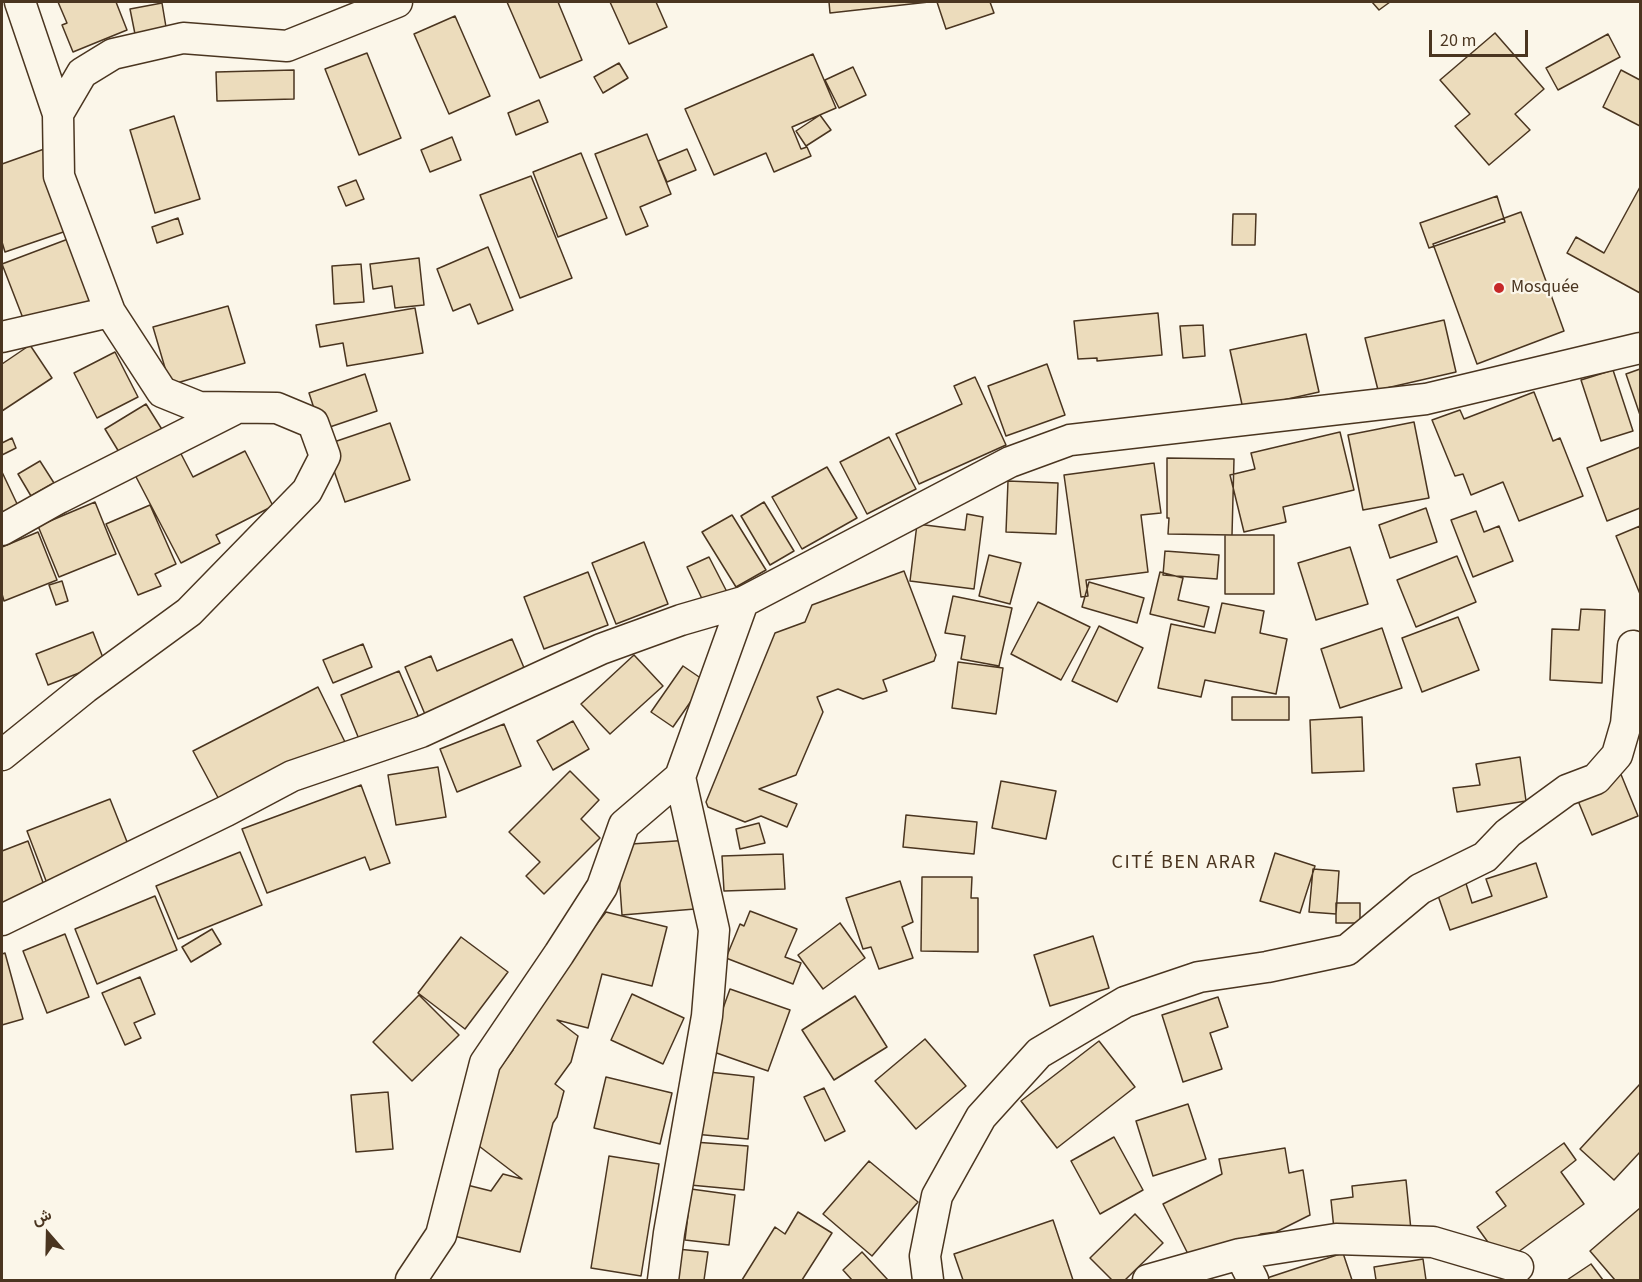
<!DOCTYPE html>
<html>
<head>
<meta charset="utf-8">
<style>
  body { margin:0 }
  #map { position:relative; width:1642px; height:1282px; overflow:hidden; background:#fbf6e9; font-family:"Source Sans 3",Vazirmatn,sans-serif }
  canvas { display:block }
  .frame { position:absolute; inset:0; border:3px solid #4a3520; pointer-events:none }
  .north { position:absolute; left:18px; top:1204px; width:60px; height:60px; -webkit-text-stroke:4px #fbf6e9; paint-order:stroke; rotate:340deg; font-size:16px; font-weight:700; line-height:24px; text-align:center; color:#4a3520 }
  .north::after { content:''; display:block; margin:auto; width:21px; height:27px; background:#4a3520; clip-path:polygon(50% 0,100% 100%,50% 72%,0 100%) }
  .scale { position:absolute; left:1429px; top:30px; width:99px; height:27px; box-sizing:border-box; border:3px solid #4a3520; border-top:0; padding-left:8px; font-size:18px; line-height:21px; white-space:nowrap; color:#4a3520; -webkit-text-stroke:4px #fbf6e9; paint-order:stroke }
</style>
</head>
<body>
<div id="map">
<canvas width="1642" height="1282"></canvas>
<div class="frame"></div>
<div class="north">ش</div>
<div class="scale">20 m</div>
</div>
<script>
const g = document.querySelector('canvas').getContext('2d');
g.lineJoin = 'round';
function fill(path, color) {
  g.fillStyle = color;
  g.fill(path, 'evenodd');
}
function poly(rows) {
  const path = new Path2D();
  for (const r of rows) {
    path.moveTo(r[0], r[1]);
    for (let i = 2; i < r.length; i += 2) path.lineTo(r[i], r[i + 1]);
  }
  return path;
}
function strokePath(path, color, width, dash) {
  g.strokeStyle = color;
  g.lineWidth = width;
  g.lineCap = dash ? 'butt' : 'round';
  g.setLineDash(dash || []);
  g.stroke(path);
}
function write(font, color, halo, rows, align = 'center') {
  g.font = font + ' "Source Sans 3",sans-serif';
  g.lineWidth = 4.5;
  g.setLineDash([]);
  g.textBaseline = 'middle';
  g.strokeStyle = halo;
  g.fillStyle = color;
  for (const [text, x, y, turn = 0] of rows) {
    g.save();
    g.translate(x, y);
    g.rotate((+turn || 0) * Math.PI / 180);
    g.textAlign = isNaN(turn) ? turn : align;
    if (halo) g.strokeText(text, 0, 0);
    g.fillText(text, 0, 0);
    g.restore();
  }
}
const building = poly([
  [58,2,116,2,127,30,73,52,62,25,67,23,58,2],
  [507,2,558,2,582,60,540,78,507,2],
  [610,2,656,2,667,27,629,44,610,2],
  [829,2,929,2,830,13,829,2],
  [937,2,990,2,994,13,946,29,937,2],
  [1372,2,1390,2,1379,10,1372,2],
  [162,3,167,33,136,39,130,9,162,3],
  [455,16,490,96,449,114,414,34,455,16],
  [1495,33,1544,89,1515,114,1530,130,1489,165,1455,126,1470,114,1440,80,1495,33],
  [1608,34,1620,57,1558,90,1546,68,1608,34],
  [367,53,401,138,359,155,325,69,367,53],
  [813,54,836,108,792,127,801,149,807,147,811,156,774,172,766,153,714,175,685,109,813,54],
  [619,63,628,78,603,93,594,77,619,63],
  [853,67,866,95,839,108,825,80,853,67],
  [294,70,294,99,217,101,216,72,294,70],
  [1621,70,1640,80,1640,126,1603,107,1621,70],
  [539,100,548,122,516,135,508,113,539,100],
  [820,115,831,130,806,146,796,131,820,115],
  [174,116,200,199,155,213,130,130,174,116],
  [647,134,671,194,640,207,648,226,626,235,595,154,647,134],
  [452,137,461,160,430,172,421,150,452,137],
  [47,148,75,228,5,252,2,242,2,164,47,148],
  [687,149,696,170,667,182,658,161,687,149],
  [581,153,607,218,558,237,533,172,581,153],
  [531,176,572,278,520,298,480,195,531,176],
  [356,180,364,199,346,206,338,187,356,180],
  [1640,187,1640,293,1567,253,1576,237,1604,253,1640,187],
  [1497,196,1505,222,1429,248,1420,223,1497,196],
  [1521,212,1564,331,1477,364,1433,244,1521,212],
  [1233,214,1256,214,1255,245,1232,245,1233,214],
  [178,218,183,234,157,243,152,227,178,218],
  [76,236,100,297,26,326,2,264,76,236],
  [488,247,513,310,478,324,470,304,453,311,437,269,488,247],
  [419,258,424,305,395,308,392,286,373,289,370,264,419,258],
  [361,264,364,302,334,304,332,266,361,264],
  [228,306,245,363,170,385,153,327,228,306],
  [415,308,423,353,347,366,343,343,320,347,316,325,415,308],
  [1158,313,1162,355,1097,361,1097,358,1078,359,1074,321,1158,313],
  [1444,320,1456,372,1378,390,1365,338,1444,320],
  [1203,325,1205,356,1183,358,1180,326,1203,325],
  [1306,334,1319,392,1243,409,1230,350,1306,334],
  [30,345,52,378,2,411,2,364,30,345],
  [115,352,138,397,97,418,74,373,115,352],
  [1047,364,1065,415,1006,436,988,386,1047,364],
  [1640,369,1640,415,1626,374,1640,369],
  [1613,370,1633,431,1601,441,1581,380,1613,370],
  [365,374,377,411,321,430,309,393,365,374],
  [975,377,1006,445,919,484,896,434,962,404,954,386,975,377],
  [1534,392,1553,441,1560,438,1583,496,1519,521,1503,482,1471,495,1463,474,1455,476,1432,420,1460,410,1464,419,1534,392],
  [146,404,163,431,122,457,105,429,146,404],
  [1414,422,1429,498,1363,510,1348,435,1414,422],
  [390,423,410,480,345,502,325,445,390,423],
  [1340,432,1354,490,1283,507,1286,522,1244,532,1230,475,1255,469,1251,453,1340,432],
  [889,437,916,489,867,514,840,462,889,437],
  [12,438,16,448,2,455,2,443,12,438],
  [1640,447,1640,508,1607,521,1587,468,1640,447],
  [179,450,193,477,245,451,273,506,216,535,220,543,181,563,134,473,179,450],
  [1167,458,1234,459,1232,535,1168,534,1169,518,1167,518,1167,458],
  [40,461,54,483,31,496,18,474,40,461],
  [1154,463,1161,513,1141,515,1148,572,1086,580,1088,596,1081,597,1064,475,1154,463],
  [827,467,857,518,802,549,772,497,827,467],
  [2,472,19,508,2,517,2,472],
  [1008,481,1058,483,1056,534,1006,532,1008,481],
  [95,502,116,554,59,577,38,526,95,502],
  [764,502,794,551,770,565,741,516,764,502],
  [150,505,176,564,155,574,161,586,138,595,106,524,150,505],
  [1426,508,1437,542,1390,558,1379,525,1426,508],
  [1476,511,1484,532,1499,526,1513,561,1473,577,1451,520,1476,511],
  [967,514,983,517,974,589,910,581,917,524,965,530,967,514],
  [732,515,766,570,736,587,702,532,732,515],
  [1640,526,1640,594,1616,536,1640,526],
  [38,532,57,580,4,601,2,594,2,547,38,532],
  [1225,535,1274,535,1274,594,1225,594,1225,535],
  [644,542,668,604,616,624,592,563,644,542],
  [1350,547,1368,604,1316,620,1298,563,1350,547],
  [1165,551,1219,555,1217,579,1163,575,1165,551],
  [989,555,1021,563,1010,604,979,596,989,555],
  [1457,556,1476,602,1416,627,1397,580,1457,556],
  [709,557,727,592,704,603,687,567,709,557],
  [904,571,936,655,934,661,883,680,887,691,863,699,838,689,817,697,823,712,796,775,759,789,797,804,787,827,761,816,745,822,708,807,706,802,775,633,805,622,812,605,904,571],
  [588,572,608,625,544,649,524,597,588,572],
  [1160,572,1183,578,1178,600,1209,607,1204,627,1150,614,1160,572],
  [62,581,68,601,56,605,49,585,62,581],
  [1089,582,1144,598,1137,623,1082,607,1089,582],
  [953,596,1012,608,999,666,961,659,965,636,945,633,953,596],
  [1038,602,1090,627,1061,680,1011,654,1038,602],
  [1222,603,1264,611,1260,633,1287,639,1276,694,1205,680,1201,697,1158,688,1171,624,1215,633,1222,603],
  [1581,609,1605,610,1602,683,1550,680,1552,629,1579,630,1581,609],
  [1458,617,1479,670,1422,692,1402,638,1458,617],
  [1099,626,1143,648,1117,702,1072,681,1099,626],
  [1382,628,1402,688,1340,708,1321,649,1382,628],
  [93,632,105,663,48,685,36,654,93,632],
  [512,639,527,675,427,719,405,667,431,656,437,671,512,639],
  [363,644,372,667,333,683,323,660,363,644],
  [634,655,663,686,610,734,581,704,634,655],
  [958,662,1003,668,996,714,952,708,958,662],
  [683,666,705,681,673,727,651,712,683,666],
  [399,671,420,720,361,744,341,695,399,671],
  [318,687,345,742,222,805,193,751,318,687],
  [1232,697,1289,697,1289,720,1232,720,1232,697],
  [1362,717,1364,771,1312,773,1310,720,1362,717],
  [573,721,589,749,553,770,537,741,573,721],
  [504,724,521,766,457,792,440,749,504,724],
  [1520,757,1526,801,1457,812,1453,788,1480,785,1476,764,1520,757],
  [438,767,446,817,396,825,388,775,438,767],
  [570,771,599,800,581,819,600,838,544,894,526,876,540,862,509,832,570,771],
  [1620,772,1638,816,1592,835,1574,791,1620,772],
  [1001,781,1056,791,1046,839,992,828,1001,781],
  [361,785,390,863,370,870,365,857,267,893,242,829,361,785],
  [110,799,137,867,53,899,27,831,110,799],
  [906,815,977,822,974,854,903,847,906,815],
  [759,823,765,843,740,849,736,829,759,823],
  [690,840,695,909,622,915,617,845,690,840],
  [28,841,49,899,2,916,2,851,28,841],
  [240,852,262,905,178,939,156,886,240,852],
  [1275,853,1315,866,1300,913,1260,901,1275,853],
  [783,854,785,889,724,891,722,856,783,854],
  [1536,863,1547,897,1450,930,1435,887,1464,877,1472,903,1492,896,1486,879,1536,863],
  [1313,869,1339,871,1336,914,1309,912,1313,869],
  [922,877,972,877,971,898,978,898,978,952,921,951,922,877],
  [900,881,913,922,902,927,913,958,879,969,871,947,863,949,846,898,900,881],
  [155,896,177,950,97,984,75,929,155,896],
  [1336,903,1360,903,1360,923,1336,923,1336,903],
  [750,911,797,929,785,957,801,963,793,984,726,958,740,924,744,926,750,911],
  [606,912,667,927,652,986,602,974,588,1028,557,1020,578,1036,571,1062,555,1084,564,1091,557,1117,553,1123,520,1252,454,1236,467,1185,491,1191,503,1174,522,1179,475,1143,491,1080,513,1050,523,1014,586,929,592,930,606,912],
  [840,923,865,958,823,989,798,955,840,923],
  [212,929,221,944,191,962,182,947,212,929],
  [65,934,89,997,47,1013,23,951,65,934],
  [1093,936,1109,988,1050,1006,1034,955,1093,936],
  [461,937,508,972,465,1029,418,993,461,937],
  [5,953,23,1019,2,1025,2,954,5,953],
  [140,977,155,1014,134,1023,141,1038,125,1045,102,993,140,977],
  [730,989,790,1010,768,1071,708,1050,730,989],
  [632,994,684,1018,663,1064,611,1040,632,994],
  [419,995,459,1035,412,1081,373,1042,419,995],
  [855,996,887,1047,834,1080,802,1030,855,996],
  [1218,997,1228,1027,1210,1033,1222,1069,1183,1082,1162,1015,1218,997],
  [925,1039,966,1086,916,1129,875,1081,925,1039],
  [1099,1041,1135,1087,1057,1148,1021,1101,1099,1041],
  [700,1071,754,1077,748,1139,694,1134,700,1071],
  [606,1077,672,1093,660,1144,594,1128,606,1077],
  [1640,1084,1640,1152,1614,1180,1580,1149,1640,1084],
  [824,1088,845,1131,825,1141,804,1097,824,1088],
  [388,1092,393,1149,356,1152,351,1095,388,1092],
  [1188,1104,1206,1159,1153,1176,1136,1121,1188,1104],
  [1114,1137,1143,1190,1100,1214,1071,1161,1114,1137],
  [694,1142,748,1146,744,1190,690,1185,694,1142],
  [1564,1143,1576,1160,1561,1172,1584,1204,1503,1263,1477,1227,1506,1206,1496,1192,1564,1143],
  [1285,1148,1289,1173,1303,1170,1310,1215,1276,1232,1261,1234,1253,1239,1189,1256,1163,1204,1222,1174,1219,1159,1285,1148],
  [609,1156,659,1164,641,1276,591,1268,609,1156],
  [869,1161,918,1202,872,1256,823,1214,869,1161],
  [1406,1180,1411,1230,1335,1239,1331,1200,1353,1197,1352,1186,1406,1180],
  [691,1189,735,1195,729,1245,685,1240,691,1189],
  [1640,1208,1640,1280,1615,1280,1590,1251,1640,1208],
  [798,1212,832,1233,802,1280,742,1280,775,1227,785,1234,798,1212],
  [1135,1214,1163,1243,1125,1280,1112,1280,1090,1258,1135,1214],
  [1053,1220,1073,1280,963,1280,954,1254,1053,1220],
  [677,1249,708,1252,704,1280,673,1280,677,1249],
  [862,1252,888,1280,852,1280,843,1270,862,1252],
  [1343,1253,1352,1280,1267,1280,1267,1278,1343,1253],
  [1423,1259,1426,1280,1376,1280,1374,1267,1423,1259],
  [1591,1264,1603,1280,1567,1280,1591,1264]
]);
const minor = poly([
  [20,2,58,114],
  [2,337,110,312],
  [2,530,59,498,233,410],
  [2,755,85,688,189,612,307,491,325,456,313,423,277,408,199,407,162,392,110,312,59,176,58,114,82,73,113,54,183,38,287,46,397,2],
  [2,920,226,811,292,776,421,732,601,649,681,620,743,602,1010,462,1070,440,1426,399,1640,348],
  [1240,1254,1253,1280],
  [411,1280,441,1235,485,1063,559,954,602,887,624,825,680,777,743,602],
  [663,1280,669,1233,707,1016,714,930,680,777],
  [928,1280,925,1256,937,1196,981,1117,1039,1053,1125,1002,1199,977,1267,967,1347,950,1420,889,1485,857,1508,833,1567,790,1596,779,1617,755,1626,724,1633,646],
  [1148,1280,1240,1254,1336,1239,1433,1242,1518,1267]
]);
const markers = [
  [1499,288,6,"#c62828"]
];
const poiNames = [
  ["Mosquée",1511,288]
];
const neighbourhoodNames = [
  ["CITÉ BEN ARAR",1184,864]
];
fill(building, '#ecdcbc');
strokePath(building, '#4a3520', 1.5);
strokePath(minor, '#4a3520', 33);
strokePath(minor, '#fbf6e9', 30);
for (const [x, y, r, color] of markers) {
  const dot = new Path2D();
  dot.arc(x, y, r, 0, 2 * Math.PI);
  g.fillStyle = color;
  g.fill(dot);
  strokePath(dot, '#fbf6e9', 2);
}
write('18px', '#4a3520', '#fbf6e9', poiNames, 'left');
g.letterSpacing = '1.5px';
write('20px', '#4a3520', '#fbf6e9', neighbourhoodNames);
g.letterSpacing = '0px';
</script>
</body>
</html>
